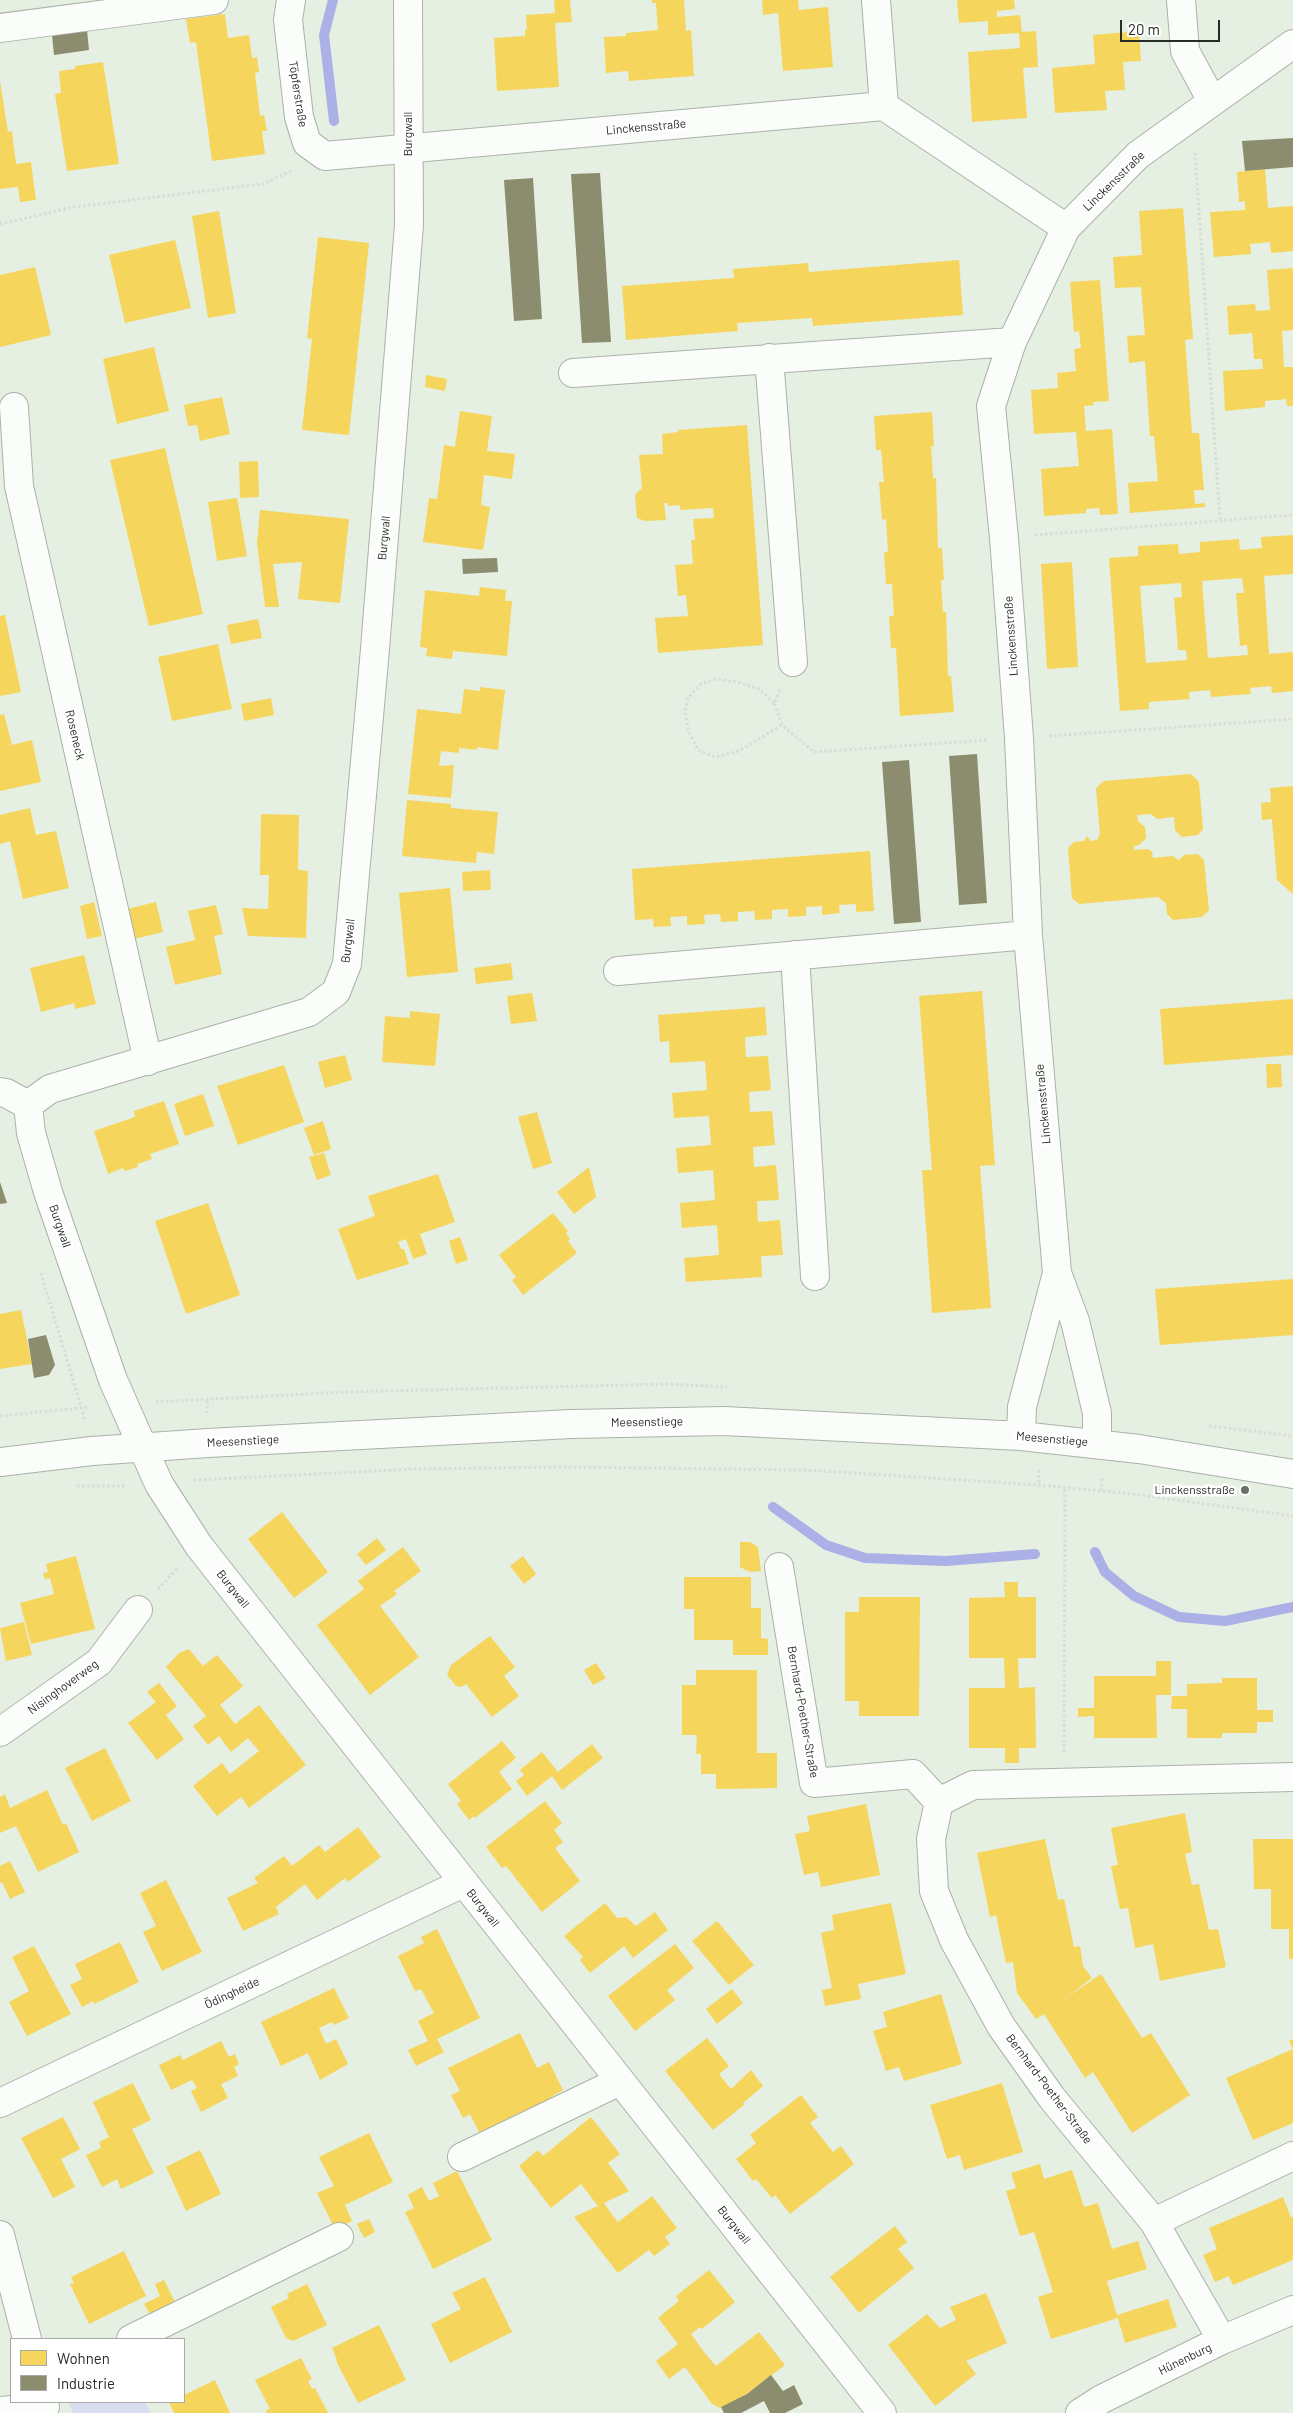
<!DOCTYPE html>
<html>
<head>
<meta charset="utf-8">
<style>
  body { margin:0 }
  #map { position:relative; width:1293px; height:2413px; overflow:hidden; background:#e5efe2; font-family:Barlow,sans-serif }
  canvas { display:block }
  .legend { position:absolute; left:10px; top:2338px; width:175px; height:65px; box-sizing:border-box; background:#fff; border:1px solid #a8aba7; margin:0; padding:6px 9px; list-style:none; font-size:15px; color:#262d24 }
  .legend li { display:flex; align-items:center; gap:10px; height:25px }
  .legend b { width:25px; border:1px solid #a8aba7 }
  .scale { position:absolute; left:1120px; top:20px; width:100px; height:22px; box-sizing:border-box; border:2px solid #262d24; border-top:0; padding-left:6px; font-size:15px; line-height:18px; white-space:nowrap; color:#262d24; -webkit-text-stroke:4px #fff; paint-order:stroke }
</style>
</head>
<body>
<div id="map">
<canvas width="1293" height="2413"></canvas>
<ul class="legend">
<li><b style="height:14px;background:#f6d55c"></b>Wohnen</li>
<li><b style="height:14px;background:#8c8c6e"></b>Industrie</li>
</ul>
<div class="scale">20 m</div>
</div>
<script>
const g = document.querySelector('canvas').getContext('2d');
g.lineJoin = 'round';
function fill(path, color) {
  g.fillStyle = color;
  g.fill(path, 'evenodd');
}
function poly(rows) {
  const path = new Path2D();
  for (const r of rows) {
    path.moveTo(r[0], r[1]);
    for (let i = 2; i < r.length; i += 2) path.lineTo(r[i], r[i + 1]);
  }
  return path;
}
function strokePath(path, color, width, dash) {
  g.strokeStyle = color;
  g.lineWidth = width;
  g.lineCap = dash ? 'butt' : 'round';
  g.setLineDash(dash || []);
  g.stroke(path);
}
function write(font, color, halo, rows, align = 'center') {
  g.font = font + ' Barlow,sans-serif';
  g.lineWidth = 5;
  g.setLineDash([]);
  g.textBaseline = 'middle';
  g.strokeStyle = halo;
  g.fillStyle = color;
  for (const [text, x, y, turn = 0] of rows) {
    g.save();
    g.translate(x, y);
    g.rotate((+turn || 0) * Math.PI / 180);
    g.textAlign = isNaN(turn) ? turn : align;
    if (halo) g.strokeText(text, 0, 0);
    g.fillText(text, 0, 0);
    g.restore();
  }
}
const green = poly([
  [69,2402,145,2402,151,2413,73,2413]
]);
const homes = poly([
  [554,0,570,0,572,22,555,23,559,87,497,91,494,38,525,36,525,30,527,30,526,15,555,13],
  [652,0,684,0,686,31,691,30,694,76,629,81,628,71,606,73,604,37,626,36,626,33,658,30,656,3,652,3],
  [762,0,798,0,799,10,828,7,833,67,783,71,778,13,763,15],
  [957,0,1014,0,1015,9,997,11,997,17,1020,15,1022,32,1036,31,1038,67,1023,68,1027,118,972,122,968,52,1020,48,1019,33,988,35,988,21,959,23],
  [225,14,228,38,249,35,252,58,257,57,259,72,255,73,260,116,264,115,267,131,262,131,265,154,212,161,196,42,190,43,186,19],
  [1139,31,1141,61,1123,62,1125,90,1105,91,1107,110,1055,113,1052,68,1095,64,1093,35],
  [103,62,119,164,67,171,55,94,61,93,59,71,75,69,75,66],
  [0,81,8,132,12,131,16,164,31,162,36,200,20,202,18,187,0,189],
  [1265,169,1268,208,1293,206,1293,251,1271,253,1270,242,1250,244,1251,254,1214,257,1210,212,1245,210,1245,201,1239,202,1237,172],
  [1183,208,1193,339,1185,340,1192,433,1199,433,1204,490,1194,490,1195,504,1205,503,1205,507,1130,513,1128,483,1158,481,1154,436,1150,436,1145,361,1129,363,1127,336,1145,335,1141,287,1115,288,1113,257,1142,255,1139,211],
  [219,211,236,313,208,318,192,216],
  [318,237,369,243,349,435,302,430,312,339,307,338],
  [175,240,191,308,125,323,109,255],
  [959,260,963,315,813,326,812,318,737,323,738,331,626,340,622,286,734,278,733,269,808,263,809,272],
  [35,267,51,335,0,347,0,275],
  [1293,268,1293,330,1282,331,1284,367,1293,367,1293,406,1287,406,1286,399,1265,401,1265,407,1225,411,1223,371,1263,369,1262,359,1254,359,1252,333,1229,335,1227,306,1255,304,1256,311,1270,310,1267,270],
  [1100,280,1109,401,1093,402,1094,405,1084,406,1086,431,1112,429,1118,514,1100,515,1099,508,1086,509,1086,513,1044,516,1041,469,1079,466,1076,432,1034,434,1031,390,1058,388,1057,373,1076,371,1074,349,1081,348,1079,331,1074,332,1070,282],
  [154,347,169,411,117,424,103,359],
  [426,375,447,379,445,391,425,387],
  [222,397,230,434,200,441,197,425,188,426,184,405],
  [460,411,492,416,487,451,515,454,512,479,484,475,481,505,490,507,483,550,423,542,429,498,437,499,444,445,455,447],
  [932,412,934,446,931,446,933,478,936,478,938,548,942,548,944,580,941,580,943,612,946,612,948,676,951,676,954,712,900,716,896,648,891,648,889,616,894,616,892,584,886,584,884,552,888,552,886,519,882,520,879,482,884,482,881,450,876,450,874,416],
  [747,425,763,645,658,653,655,618,688,616,686,595,678,596,675,565,693,564,691,540,695,540,693,519,714,518,713,508,680,510,680,505,668,506,668,503,664,503,666,520,645,521,637,518,635,495,642,488,639,455,663,454,662,434,678,432,678,430],
  [165,448,203,614,149,626,110,460],
  [258,461,259,497,240,498,239,462],
  [237,498,247,556,217,561,208,502],
  [260,510,349,519,340,603,298,599,302,562,273,564,279,607,265,607,257,543],
  [1293,535,1293,574,1264,576,1269,654,1293,652,1293,691,1272,693,1271,686,1250,688,1251,694,1211,697,1210,690,1189,692,1190,699,1149,702,1149,709,1120,711,1109,558,1138,556,1138,546,1178,544,1179,554,1200,552,1200,542,1239,539,1240,550,1262,548,1261,537],
  [1242,578,1244,593,1236,593,1240,646,1247,645,1248,655,1208,658,1202,581],
  [1181,583,1182,597,1174,598,1178,650,1186,650,1187,660,1146,663,1140,586],
  [1072,562,1078,667,1047,669,1041,564],
  [480,587,506,590,505,601,512,601,507,656,453,651,452,659,426,656,427,648,420,647,425,590,479,596],
  [5,615,21,692,0,696,0,616],
  [258,619,262,638,231,644,227,625],
  [218,644,232,709,172,721,158,657],
  [480,687,505,690,498,750,477,747,477,750,459,748,459,753,441,751,439,766,454,765,451,798,408,794,417,709,461,714,464,689,480,691],
  [271,698,274,715,244,721,241,704],
  [4,714,12,745,32,740,41,782,0,791,0,715],
  [1191,774,1199,782,1203,829,1198,835,1182,837,1175,830,1174,817,1157,819,1151,814,1137,815,1138,821,1145,827,1146,838,1139,845,1134,846,1134,850,1148,849,1152,852,1153,858,1172,856,1179,860,1184,855,1198,854,1204,860,1209,910,1202,917,1173,920,1167,914,1166,903,1158,897,1079,904,1072,898,1068,848,1074,842,1084,841,1087,836,1091,841,1097,840,1100,834,1096,788,1104,781],
  [1293,786,1293,894,1277,880,1272,819,1262,820,1261,803,1271,802,1270,788],
  [407,800,451,804,451,808,498,812,494,854,477,852,476,863,402,856],
  [30,808,36,835,56,831,69,888,23,899,10,841,0,844,0,815],
  [261,814,299,815,298,870,308,871,306,938,248,936,242,908,268,909,269,875,260,875],
  [870,851,874,911,856,912,856,904,839,905,840,913,822,915,822,906,806,907,806,916,788,917,788,909,772,910,772,919,755,920,754,911,738,912,738,921,721,922,720,914,704,915,705,924,687,925,687,916,670,917,671,926,654,927,653,919,635,920,632,869],
  [490,870,491,890,463,891,462,872],
  [450,888,458,972,407,977,399,893],
  [94,902,102,936,87,939,80,906],
  [156,902,163,932,134,939,127,909],
  [216,905,223,934,214,936,222,974,175,985,166,947,195,940,188,911],
  [84,955,96,1004,75,1009,74,1003,41,1012,30,968],
  [511,963,513,980,476,984,474,968],
  [982,991,995,1165,980,1166,991,1308,932,1313,922,1170,932,1170,919,996],
  [532,993,537,1021,511,1024,507,996],
  [1293,999,1293,1055,1164,1065,1160,1009],
  [765,1007,767,1035,745,1037,746,1057,768,1056,771,1090,749,1092,750,1112,772,1111,775,1145,753,1147,754,1167,776,1165,779,1200,757,1201,758,1222,780,1220,783,1255,761,1256,762,1277,686,1282,684,1258,719,1255,717,1225,682,1228,680,1203,715,1200,713,1170,678,1173,676,1148,711,1145,709,1116,674,1118,672,1093,707,1090,705,1061,670,1063,669,1041,660,1042,658,1015],
  [410,1011,440,1014,435,1066,382,1062,385,1016,410,1018],
  [345,1055,352,1080,325,1088,318,1062],
  [1266,1064,1281,1064,1282,1087,1267,1088],
  [284,1065,304,1122,238,1145,217,1086],
  [203,1094,214,1126,185,1136,174,1104],
  [164,1101,179,1144,150,1154,152,1159,137,1164,138,1167,125,1171,123,1168,108,1174,94,1131,135,1117,134,1111],
  [537,1112,552,1163,533,1169,518,1117],
  [323,1121,331,1149,314,1155,304,1128],
  [324,1153,331,1175,317,1180,309,1157],
  [589,1167,596,1197,574,1214,557,1192],
  [438,1174,455,1222,420,1234,427,1254,413,1259,406,1239,398,1242,401,1249,404,1249,409,1264,357,1280,338,1229,375,1216,368,1196],
  [208,1203,240,1295,186,1314,155,1221],
  [553,1213,568,1231,566,1233,570,1239,568,1241,577,1253,523,1295,512,1280,516,1277,499,1255],
  [460,1237,468,1260,456,1264,449,1241],
  [1293,1279,1293,1335,1160,1345,1155,1289],
  [21,1310,32,1364,0,1369,0,1314],
  [282,1512,328,1572,294,1598,248,1539],
  [377,1538,386,1550,366,1565,357,1554],
  [740,1542,750,1542,758,1547,761,1571,750,1572,740,1567],
  [403,1547,421,1571,394,1591,397,1594,380,1606,419,1657,370,1695,317,1625,364,1589,358,1581],
  [76,1556,95,1629,31,1644,20,1603,54,1594,50,1578,45,1579,43,1573,48,1572,46,1564],
  [523,1556,536,1574,524,1584,510,1566],
  [684,1577,751,1577,751,1608,761,1608,761,1638,768,1639,768,1655,733,1655,733,1640,694,1640,694,1609,684,1609],
  [1004,1582,1018,1582,1018,1597,1036,1597,1036,1658,1018,1658,1019,1688,1035,1687,1036,1748,1019,1748,1019,1763,1005,1763,1005,1748,969,1748,969,1688,1005,1688,1004,1658,969,1658,969,1598,1005,1597],
  [859,1597,920,1597,919,1716,859,1716,859,1701,845,1701,845,1612,859,1612],
  [24,1622,32,1655,6,1661,0,1628],
  [490,1636,515,1667,504,1676,519,1696,492,1717,466,1684,461,1687,456,1686,447,1675,451,1665],
  [189,1649,203,1666,217,1655,243,1686,220,1705,235,1724,259,1705,306,1765,249,1808,241,1797,217,1816,193,1786,222,1763,230,1774,259,1751,248,1738,231,1752,219,1736,208,1745,193,1726,206,1716,166,1667,179,1653],
  [1156,1661,1171,1661,1171,1695,1156,1695,1157,1738,1094,1738,1094,1716,1078,1717,1078,1708,1094,1708,1094,1676,1156,1676],
  [596,1663,606,1678,593,1685,584,1670],
  [696,1670,757,1670,757,1753,777,1753,777,1788,716,1789,716,1774,701,1774,701,1754,696,1754,697,1735,682,1735,682,1685,696,1685],
  [1222,1678,1257,1678,1257,1710,1273,1710,1273,1722,1257,1722,1257,1733,1222,1733,1222,1738,1187,1738,1187,1709,1171,1709,1172,1696,1187,1696,1187,1684,1222,1683],
  [159,1683,177,1706,166,1715,184,1739,157,1760,128,1723,156,1702,147,1692],
  [502,1741,516,1758,499,1772,512,1789,475,1818,474,1816,469,1820,457,1804,461,1801,448,1784],
  [592,1744,603,1758,562,1790,552,1776,527,1796,516,1781,524,1775,520,1770,542,1752,558,1772],
  [105,1748,131,1801,92,1821,65,1768],
  [47,1790,63,1825,66,1823,79,1852,38,1872,16,1826,0,1833,0,1797,5,1794,10,1808],
  [545,1801,562,1823,554,1830,563,1842,555,1848,580,1881,542,1912,506,1866,502,1868,486,1847],
  [866,1804,880,1875,821,1887,818,1872,804,1875,795,1834,810,1831,807,1816],
  [1185,1813,1192,1852,1185,1854,1192,1885,1199,1884,1209,1930,1218,1929,1226,1967,1160,1981,1153,1944,1135,1948,1128,1908,1120,1909,1111,1866,1118,1865,1111,1828],
  [358,1827,381,1857,348,1882,345,1878,317,1900,305,1884,276,1907,279,1914,243,1931,227,1898,258,1883,254,1878,284,1856,292,1866,319,1845,325,1852],
  [1045,1839,1058,1900,1064,1899,1074,1947,1080,1946,1083,1966,1092,1978,1064,1999,1101,1974,1142,2038,1151,2033,1190,2095,1132,2133,1093,2072,1085,2078,1044,2014,1036,2019,1017,1993,1013,1962,1006,1963,996,1915,990,1917,977,1853],
  [1253,1839,1293,1839,1293,1959,1289,1959,1289,1929,1271,1929,1271,1889,1254,1889],
  [10,1861,25,1892,10,1899,2,1882,0,1883,0,1866],
  [166,1880,202,1952,162,1971,143,1932,156,1926,140,1893],
  [605,1903,617,1918,626,1917,636,1926,655,1912,668,1930,633,1958,624,1946,590,1973,580,1960,583,1957,564,1936],
  [891,1903,906,1974,858,1984,861,1999,825,2006,822,1990,832,1988,821,1933,834,1930,832,1915],
  [717,1921,754,1965,729,1985,692,1941],
  [437,1929,480,2018,437,2039,444,2052,416,2066,408,2050,428,2041,418,2021,434,2013,421,1989,415,1991,398,1956,424,1943,421,1937],
  [120,1942,139,1982,94,2004,93,2001,82,2007,70,1985,82,1979,75,1964],
  [675,1944,694,1968,667,1990,675,2000,635,2031,608,1996],
  [34,1946,71,2014,27,2036,9,2002,29,1991,12,1957],
  [334,1988,349,2018,334,2025,332,2022,319,2028,326,2044,336,2039,348,2064,320,2080,308,2053,281,2066,261,2022],
  [732,1989,743,2003,717,2024,706,2009],
  [941,1994,962,2064,904,2081,899,2067,886,2071,873,2031,887,2027,883,2012],
  [520,2033,537,2068,549,2062,563,2090,551,2097,554,2103,482,2138,470,2114,463,2118,451,2095,460,2091,448,2068],
  [707,2038,729,2066,719,2074,731,2089,751,2070,763,2086,743,2103,744,2105,713,2130,665,2071],
  [1293,2039,1293,2123,1253,2140,1226,2078,1293,2049,1289,2041],
  [221,2041,229,2057,235,2054,239,2064,234,2067,238,2076,221,2084,228,2098,201,2112,191,2091,197,2088,192,2080,171,2090,159,2065,180,2055,183,2060],
  [133,2083,151,2120,132,2129,154,2173,121,2189,117,2179,102,2187,86,2155,101,2148,99,2142,109,2137,93,2102],
  [1002,2083,1023,2152,964,2170,960,2155,947,2159,930,2105],
  [801,2095,818,2117,810,2123,833,2152,841,2146,854,2164,790,2214,775,2195,772,2198,756,2179,753,2181,736,2159,756,2143,750,2135],
  [63,2117,80,2149,61,2159,75,2187,53,2198,21,2138],
  [591,2117,620,2154,608,2163,629,2191,604,2203,613,2216,618,2222,652,2196,677,2228,665,2237,670,2244,654,2256,649,2250,618,2273,574,2217,598,2206,581,2184,551,2208,519,2166,538,2150,543,2156],
  [369,2133,393,2182,345,2205,352,2221,335,2229,317,2193,334,2186,319,2157],
  [200,2150,221,2194,186,2211,166,2167],
  [1040,2164,1044,2179,1072,2170,1084,2207,1098,2203,1112,2249,1138,2241,1147,2269,1107,2281,1117,2315,1168,2299,1177,2327,1125,2343,1118,2318,1051,2339,1038,2297,1053,2292,1034,2232,1020,2236,1006,2191,1016,2188,1011,2173],
  [457,2171,492,2240,433,2269,405,2212,414,2208,408,2195,422,2187,429,2201,439,2196,433,2183],
  [1283,2197,1291,2218,1293,2217,1293,2260,1233,2285,1229,2276,1215,2282,1203,2255,1217,2249,1209,2228],
  [369,2219,375,2232,364,2238,357,2224],
  [895,2226,907,2242,898,2249,914,2268,859,2313,830,2277],
  [124,2251,146,2296,89,2324,70,2284,74,2283,71,2277],
  [709,2270,735,2302,702,2329,700,2327,691,2334,704,2352,716,2366,759,2332,785,2365,747,2394,720,2408,712,2404,685,2367,669,2379,656,2361,678,2344,658,2318,679,2301,676,2296],
  [485,2277,512,2332,450,2363,431,2324,461,2309,452,2293],
  [164,2280,176,2304,151,2316,144,2304,160,2296,155,2284],
  [307,2284,327,2325,293,2341,286,2338,271,2307,289,2298,287,2294],
  [986,2293,1007,2343,966,2361,976,2374,935,2406,888,2345,927,2314,940,2328,956,2320,950,2307],
  [379,2325,406,2380,358,2403,336,2361,337,2360,332,2348],
  [301,2358,312,2379,308,2381,312,2389,315,2388,328,2413,267,2413,266,2410,270,2409,255,2380],
  [215,2380,230,2413,174,2413,169,2402,184,2402,184,2395]
]);
const industry = poly([
  [87,30,89,50,54,55,52,35],
  [1293,138,1293,167,1245,171,1242,141],
  [600,173,611,342,582,343,571,174],
  [533,178,542,319,514,321,504,180],
  [497,558,498,572,463,574,462,559],
  [977,754,987,903,959,905,949,756],
  [909,760,921,922,894,924,882,762],
  [0,1182,7,1203,0,1204],
  [46,1335,55,1365,49,1375,34,1378,28,1339],
  [771,2375,783,2391,794,2385,803,2404,785,2413,770,2413,764,2401,741,2413,724,2413,721,2407,747,2394]
]);
const stream = poly([
  [333,0,324,35,334,121],
  [773,1507,826,1545,865,1558,946,1561,1035,1554],
  [1095,1552,1105,1572,1134,1596,1179,1617,1225,1621,1293,1607]
]);
const path = poly([
  [1195,153,1220,520],
  [0,224,74,207,263,184,293,170],
  [1035,535,1293,515],
  [780,690,774,703,782,725,814,752,988,740],
  [774,703,759,689,738,682,715,679,701,684,688,698,685,711,689,732,698,750,715,757,739,751,782,725],
  [1049,736,1293,719],
  [41,1273,85,1420],
  [207,1401,207,1413],
  [156,1402,343,1392,668,1384,727,1387],
  [0,1416,90,1407],
  [1209,1426,1293,1436],
  [1039,1470,1039,1485],
  [194,1480,416,1469,562,1467,806,1470,1039,1485,1134,1494,1293,1516],
  [77,1486,125,1486],
  [1101,1491,1102,1477],
  [158,1589,178,1568],
  [1064,1752,1065,1488]
]);
const minor = poly([
  [291,0,288,20,299,117,307,143,325,156,884,106,1066,228],
  [876,0,884,106],
  [1181,0,1185,51,1212,101],
  [0,28,214,0],
  [769,358,793,662],
  [573,373,1012,342],
  [14,407,19,486,148,1061],
  [795,955,815,1276],
  [618,971,1028,935],
  [0,1092,6,1093,28,1105],
  [28,1105,31,1133,48,1192,113,1380,159,1484,199,1546,882,2413],
  [28,1105,50,1089,309,1012,336,992,347,964,375,649,409,225,408,0],
  [1021,1436,1022,1407,1057,1273],
  [1097,1444,1097,1413,1075,1321,1057,1273,1028,935,1019,738,1004,538,991,406,1012,342,1066,228,1138,155,1293,44],
  [0,1462,92,1451,208,1443,571,1424,724,1421,1021,1436,1139,1449,1293,1474],
  [779,1567,814,1783,913,1774,939,1802,973,1785,1293,1777],
  [0,1732,99,1662,138,1610],
  [939,1802,931,1839,934,1891,954,1940,1001,2026,1052,2098,1154,2222,1222,2340],
  [0,2103,463,1883],
  [462,2157,620,2081],
  [1154,2222,1293,2156],
  [0,2235,27,2339],
  [131,2339,339,2237],
  [0,2411,45,2407],
  [1080,2413,1102,2399,1222,2340,1293,2310]
]);
const markers = [
  [1245,1490,5,"#697166"]
];
const streetNames = [
  ["Töpferstraße",298,94,81],
  ["Linckensstraße",646,127,-5],
  ["Burgwall",408,134,-90],
  ["Linckensstraße",1114,181,-44],
  ["Burgwall",384,538,-85],
  ["Linckensstraße",1011,636,-94],
  ["Roseneck",75,735,77],
  ["Burgwall",348,941,-83],
  ["Linckensstraße",1043,1104,-95],
  ["Burgwall",60,1226,71],
  ["Meesenstiege",647,1422,-1],
  ["Meesenstiege",1052,1439,5],
  ["Meesenstiege",243,1441,-3],
  ["Burgwall",233,1589,52],
  ["Nisinghoverweg",63,1687,-36],
  ["Bernhard-Poether-Straße",803,1712,80],
  ["Burgwall",483,1908,52],
  ["Ödingheide",232,1993,-25],
  ["Bernhard-Poether-Straße",1049,2089,53],
  ["Burgwall",734,2225,52],
  ["Hünenburg",1185,2359,-26]
];
const poiNames = [
  ["Linckensstraße",1235,1490]
];
fill(green, '#d8def0');
fill(homes, '#f6d55c');
fill(industry, '#8c8c6e');
strokePath(stream, '#abb0e6', 10);
strokePath(minor, '#abb2a8', 30);
strokePath(path, '#d9dcd8', 3, [2.5, 2.5]);
strokePath(minor, '#fbfdfb', 28);
for (const [x, y, r, color] of markers) {
  const dot = new Path2D();
  dot.arc(x, y, r, 0, 2 * Math.PI);
  g.fillStyle = color;
  g.fill(dot);
  strokePath(dot, '#fff', 2);
}
write('12px', '#262d24', '#fff', streetNames);
write('12px', '#262d24', '#fff', poiNames, 'right');
</script>
</body>
</html>
